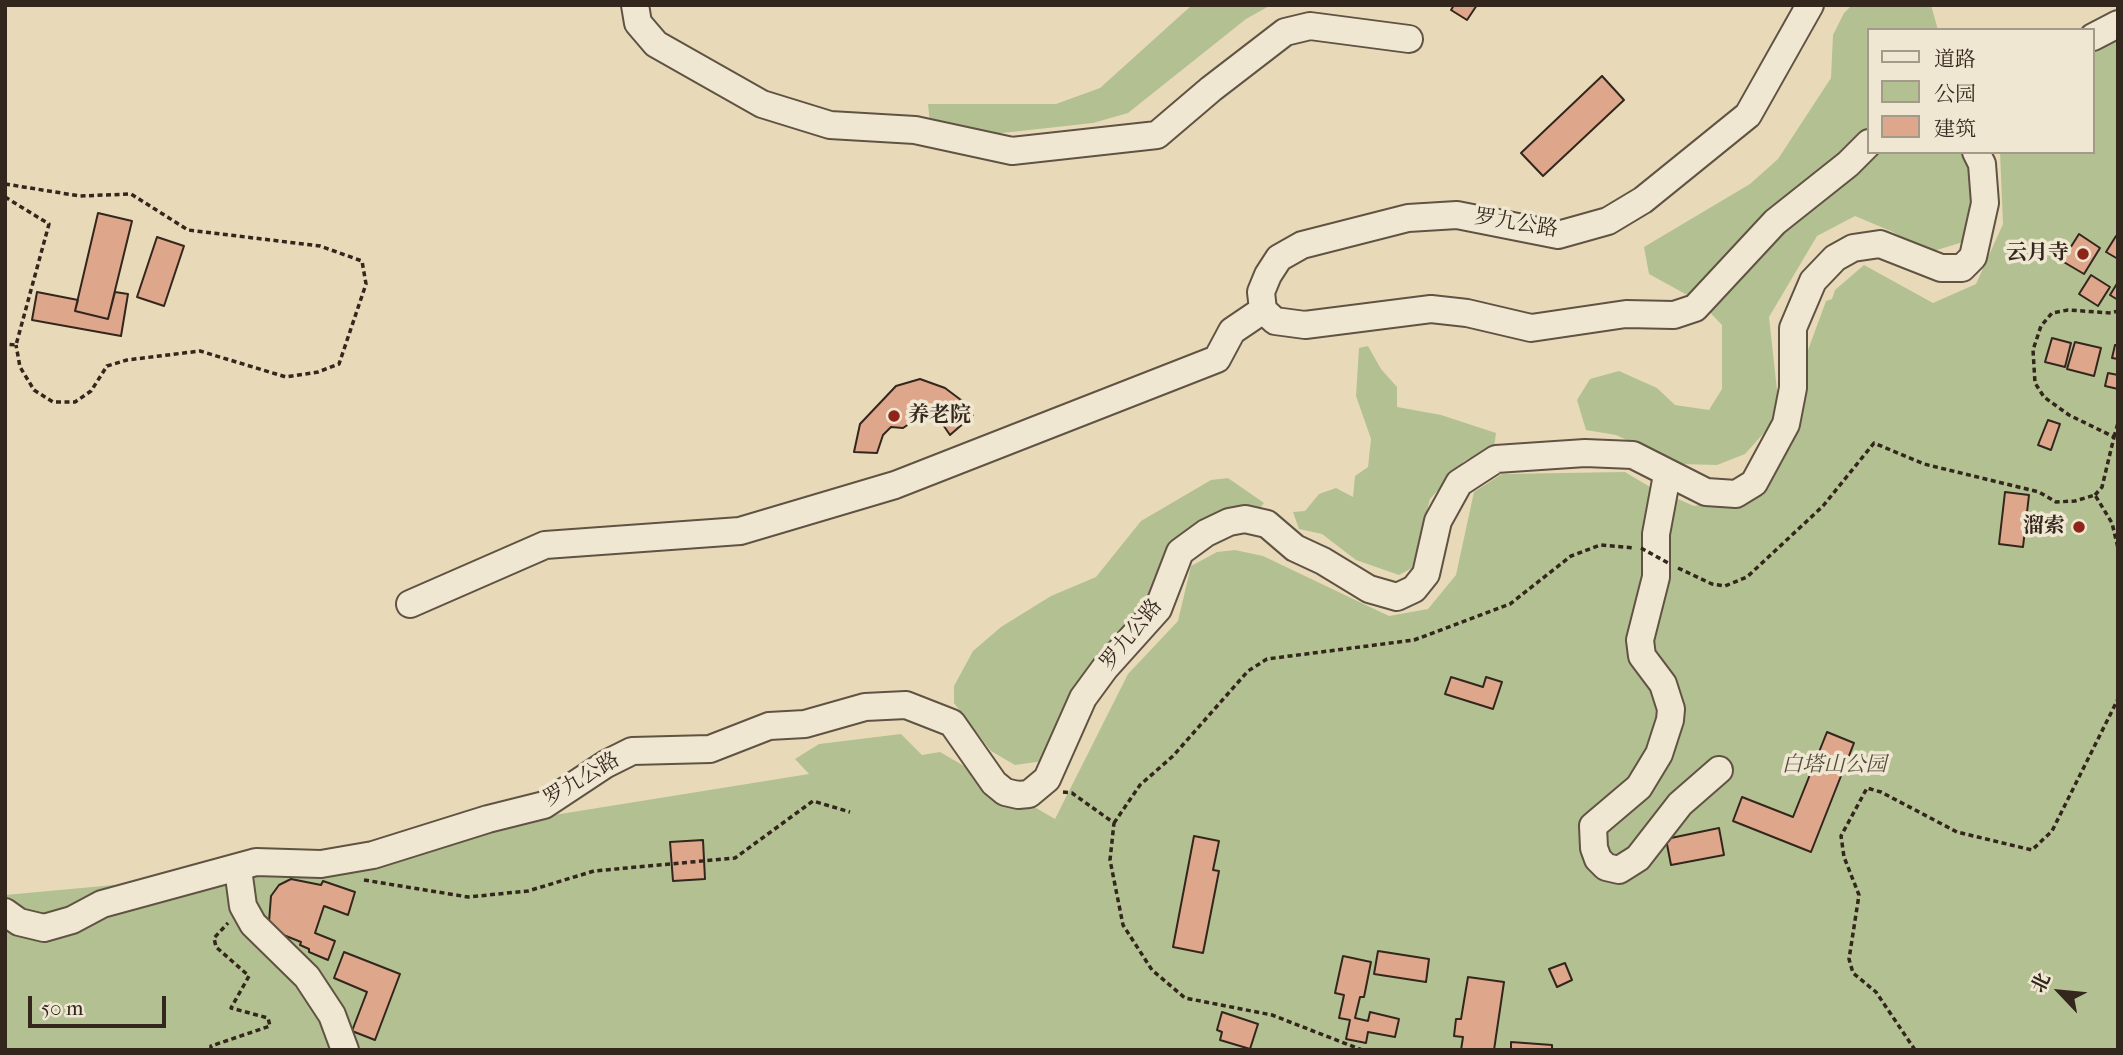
<!DOCTYPE html>
<html>
<head>
<meta charset="utf-8">
<style>
  body { margin:0 }
  #map { position:relative; width:2123px; height:1055px; overflow:hidden; background:#e8dab9; font-family:"IM FELL French Canon","Noto Serif SC",serif }
  canvas { display:block }
  .frame { position:absolute; inset:0; border:7px solid #33261c; pointer-events:none }
  .legend { position:absolute; left:1867px; top:28px; width:228px; height:126px; box-sizing:border-box; background:#f0e7d2; border:2px solid #a49a89; margin:0; padding:9px 12px; list-style:none; font-size:21px; color:#33261c }
  .legend li { display:flex; align-items:center; gap:14px; height:35px }
  .legend b { width:35px; border:2px solid #a49a89 }
  .north { position:absolute; left:2025px; top:957px; width:70px; height:70px; -webkit-text-stroke:5px #f0e7d2; paint-order:stroke; rotate:296deg; font-size:19px; font-weight:700; line-height:28px; text-align:center; color:#33261c }
  .north::after { content:''; display:block; margin:auto; width:24px; height:32px; background:#33261c; clip-path:polygon(50% 0,100% 100%,50% 72%,0 100%) }
  .scale { position:absolute; left:28px; top:996px; width:138px; height:32px; box-sizing:border-box; border:4px solid #33261c; border-top:0; padding-left:9px; font-size:21px; line-height:24px; white-space:nowrap; color:#33261c; -webkit-text-stroke:5px #f0e7d2; paint-order:stroke }
</style>
</head>
<body>
<div id="map">
<canvas width="2123" height="1055"></canvas>
<div class="frame"></div>
<ul class="legend">
<li><b style="height:9px;background:#f0e7d2"></b>道路</li>
<li><b style="height:19px;background:#b3c092"></b>公园</li>
<li><b style="height:19px;background:#dea78c"></b>建筑</li>
</ul>
<div class="north">北</div>
<div class="scale">50 m</div>
</div>
<script>
const g = document.querySelector('canvas').getContext('2d');
g.lineJoin = 'round';
function fill(path, color) {
  g.fillStyle = color;
  g.fill(path, 'evenodd');
}
function poly(rows) {
  const path = new Path2D();
  for (const r of rows) {
    path.moveTo(r[0], r[1]);
    for (let i = 2; i < r.length; i += 2) path.lineTo(r[i], r[i + 1]);
  }
  return path;
}
function strokePath(path, color, width, dash) {
  g.strokeStyle = color;
  g.lineWidth = width;
  g.lineCap = dash ? 'butt' : 'round';
  g.setLineDash(dash || []);
  g.stroke(path);
}
function write(font, color, halo, rows, align = 'center') {
  g.font = font + ' "IM FELL French Canon","Noto Serif SC",serif';
  g.lineWidth = 7;
  g.setLineDash([]);
  g.textBaseline = 'middle';
  g.strokeStyle = halo;
  g.fillStyle = color;
  for (const [text, x, y, turn = 0] of rows) {
    g.save();
    g.translate(x, y);
    g.rotate((+turn || 0) * Math.PI / 180);
    g.textAlign = isNaN(turn) ? turn : align;
    if (halo) g.strokeText(text, 0, 0);
    g.fillText(text, 0, 0);
    g.restore();
  }
}
const green = poly([
  [1192,5,1271,5,1246,19,1128,113,1093,123,993,134,930,124,928,104,1056,104,1100,88],
  [1852,5,1931,5,1938,30,1869,30,1869,152,1962,152,1974,173,1972,211,1963,242,1927,253,1893,232,1855,216,1817,236,1769,317,1778,399,1772,424,1745,454,1717,465,1679,464,1616,435,1586,430,1577,400,1590,379,1619,371,1657,388,1675,405,1709,410,1722,389,1722,325,1700,302,1649,274,1644,247,1750,184,1778,159,1831,78,1833,35,1844,13],
  [2118,39,2118,1050,5,1050,5,895,125,884,809,774,795,759,819,744,901,734,922,755,940,752,1055,819,1128,674,1178,621,1191,566,1217,552,1235,550,1263,556,1389,616,1428,609,1456,575,1474,492,1502,474,1625,472,1650,487,1694,506,1745,497,1771,480,1784,459,1808,381,1808,350,1826,301,1832,299,1835,290,1864,265,1933,303,1976,284,2003,224,2000,152,2093,152,2093,43],
  [1368,346,1381,369,1397,387,1397,407,1441,415,1496,433,1494,447,1464,461,1430,499,1412,568,1399,575,1356,560,1322,534,1299,529,1293,512,1305,511,1319,494,1336,488,1353,497,1355,476,1368,467,1371,439,1356,396,1359,348],
  [1228,478,1264,503,1256,513,1197,525,1171,542,1146,604,1043,761,1015,765,991,751,954,703,954,686,973,651,1001,627,1051,596,1096,577,1141,521,1211,480]
]);
const building = poly([
  [1454,5,1477,5,1467,20,1451,10,1454,5],
  [1602,76,1624,100,1543,176,1521,153,1602,76],
  [98,213,132,221,108,319,75,311,98,213],
  [2079,234,2100,248,2084,274,2062,261,2079,234],
  [2116,236,2118,237,2118,259,2106,252,2116,236],
  [157,237,184,246,164,306,137,297,157,237],
  [2091,275,2110,287,2098,306,2079,294,2091,275],
  [2118,282,2118,300,2110,295,2118,282],
  [37,292,78,300,75,311,108,319,115,292,128,294,121,336,32,320,37,292],
  [2052,338,2071,343,2065,367,2045,362,2052,338],
  [2075,342,2101,348,2094,376,2067,369,2075,342],
  [2115,345,2118,345,2118,359,2112,358,2115,345],
  [2108,373,2118,375,2118,389,2105,386,2108,373],
  [920,379,945,388,969,406,973,415,950,435,937,416,924,414,903,428,891,427,883,435,877,453,854,452,860,424,896,386,920,379],
  [2048,420,2060,424,2051,450,2038,445,2048,420],
  [2005,492,2029,495,2023,547,1999,544,2005,492],
  [1451,677,1483,687,1486,677,1502,682,1493,709,1445,694,1451,677],
  [1827,732,1854,743,1811,852,1733,821,1742,797,1793,817,1827,732],
  [1719,828,1724,855,1671,865,1666,839,1719,828],
  [1194,836,1219,841,1213,870,1219,871,1203,953,1173,947,1194,836],
  [703,840,705,879,673,881,670,842,703,840],
  [291,879,321,885,323,881,355,892,348,915,324,906,315,933,335,941,328,960,309,952,309,949,300,945,301,942,281,934,269,922,271,896,279,885,291,879],
  [1378,951,1429,959,1426,982,1374,974,1378,951],
  [344,952,400,974,375,1040,352,1031,367,992,334,978,344,952],
  [1343,956,1371,962,1364,997,1360,997,1355,1018,1368,1021,1370,1012,1399,1019,1395,1037,1368,1032,1366,1043,1346,1039,1350,1020,1339,1018,1344,995,1335,993,1343,956],
  [1565,963,1572,980,1557,987,1549,969,1565,963],
  [1468,977,1504,982,1494,1050,1461,1050,1463,1037,1454,1036,1456,1019,1461,1019,1468,977],
  [1222,1012,1258,1024,1250,1049,1220,1040,1222,1032,1217,1030,1222,1012],
  [1511,1042,1552,1045,1552,1050,1511,1050,1511,1042]
]);
const path = poly([
  [5,184,80,196,131,194,188,230,320,246,362,261,366,284,339,364,318,372,286,377,200,351,127,360,107,366,91,391,75,402,53,402,34,390,20,367,16,345],
  [5,197,49,224,16,345,5,344],
  [2114,437,2118,423],
  [2095,495,2102,487,2114,437,2069,415,2044,397,2035,383,2033,350,2041,326,2052,313,2068,310,2111,313,2118,311],
  [1678,568,1712,584,1725,586,1747,577,1823,506,1874,443,1924,464,2039,492,2056,502,2075,501,2095,495,2112,523,2118,548],
  [1063,792,1072,793,1114,823,1110,860,1123,925,1152,970,1185,998,1272,1015,1362,1050],
  [1114,823,1140,785,1173,756,1248,671,1267,659,1414,640,1510,604,1571,556,1600,545,1635,548],
  [364,880,468,897,528,891,594,871,735,858,813,801,850,812],
  [211,1050,211,1046,270,1026,268,1018,231,1008,249,976,216,947,214,938,228,923],
  [1915,1050,1876,992,1853,973,1849,959,1859,895,1844,857,1841,836,1867,788,1881,792,1957,832,2032,850,2052,831,2118,699]
]);
const minor = poly([
  [635,5,638,23,656,44,762,104,830,125,915,130,1012,151,1157,135,1211,89,1285,32,1310,26,1409,39],
  [1810,5,1748,115,1643,200,1608,221,1558,235,1457,215,1408,218,1302,245,1279,258,1268,275,1261,292,1263,310,1275,321,1305,325,1431,309,1467,313,1531,328,1626,314,1674,315,1695,308,1775,222,1848,164,1869,143],
  [2093,37,2118,24],
  [1667,475,1656,534,1656,577,1640,640,1642,656,1663,684,1671,709,1670,720,1659,754,1639,787,1593,826,1594,848,1598,859,1606,867,1619,870,1638,858,1680,804,1719,770],
  [410,604,545,545,740,531,895,485,1217,359,1232,331,1263,310],
  [238,869,243,906,253,924,307,977,332,1015,345,1050],
  [5,912,19,922,44,928,72,920,102,904,256,862,321,864,373,855,488,819,544,805,606,764,632,751,710,749,769,726,805,724,865,707,906,705,952,723,994,783,1005,792,1018,795,1029,794,1047,779,1083,698,1105,668,1158,609,1180,552,1206,533,1229,522,1245,519,1267,524,1295,548,1323,561,1369,589,1397,597,1414,589,1426,574,1438,521,1459,483,1496,459,1585,453,1633,455,1706,492,1736,494,1754,483,1786,424,1793,388,1793,328,1813,281,1835,258,1853,248,1880,244,1941,268,1962,268,1973,257,1985,203,1982,164,1976,152]
]);
const pathBridge = poly([
  [1641,548,1670,564]
]);
const markers = [
  [2083,254,7,"#8f2418"],
  [894,416,7,"#8f2418"],
  [2079,527,7,"#8f2418"]
];
const streetNames = [
  ["罗九公路",1516,224,9],
  ["罗九公路",1132,635,-51],
  ["罗九公路",582,780,-31]
];
const poiNames = [
  ["云月寺",2069,254],
  ["养老院",908,416,"left"],
  ["溜索",2065,527]
];
const parkNames = [
  ["白塔山公园",1834,766]
];
fill(green, '#b3c092');
fill(building, '#dea78c');
strokePath(building, '#33261c', 2);
strokePath(minor, '#605343', 30);
strokePath(path, '#33261c', 3.5, [5, 3.5]);
strokePath(minor, '#f0e7d2', 26);
strokePath(pathBridge, '#33261c', 3.5, [5, 3.5]);
for (const [x, y, r, color] of markers) {
  const dot = new Path2D();
  dot.arc(x, y, r, 0, 2 * Math.PI);
  g.fillStyle = color;
  g.fill(dot);
  strokePath(dot, '#f0e7d2', 2.5);
}
write('21px', '#33261c', '#f0e7d2', streetNames);
write('bold 21px', '#33261c', '#f0e7d2', poiNames, 'right');
write('italic 21px', '#534c3a', '#f0e7d2', parkNames);
</script>
</body>
</html>
